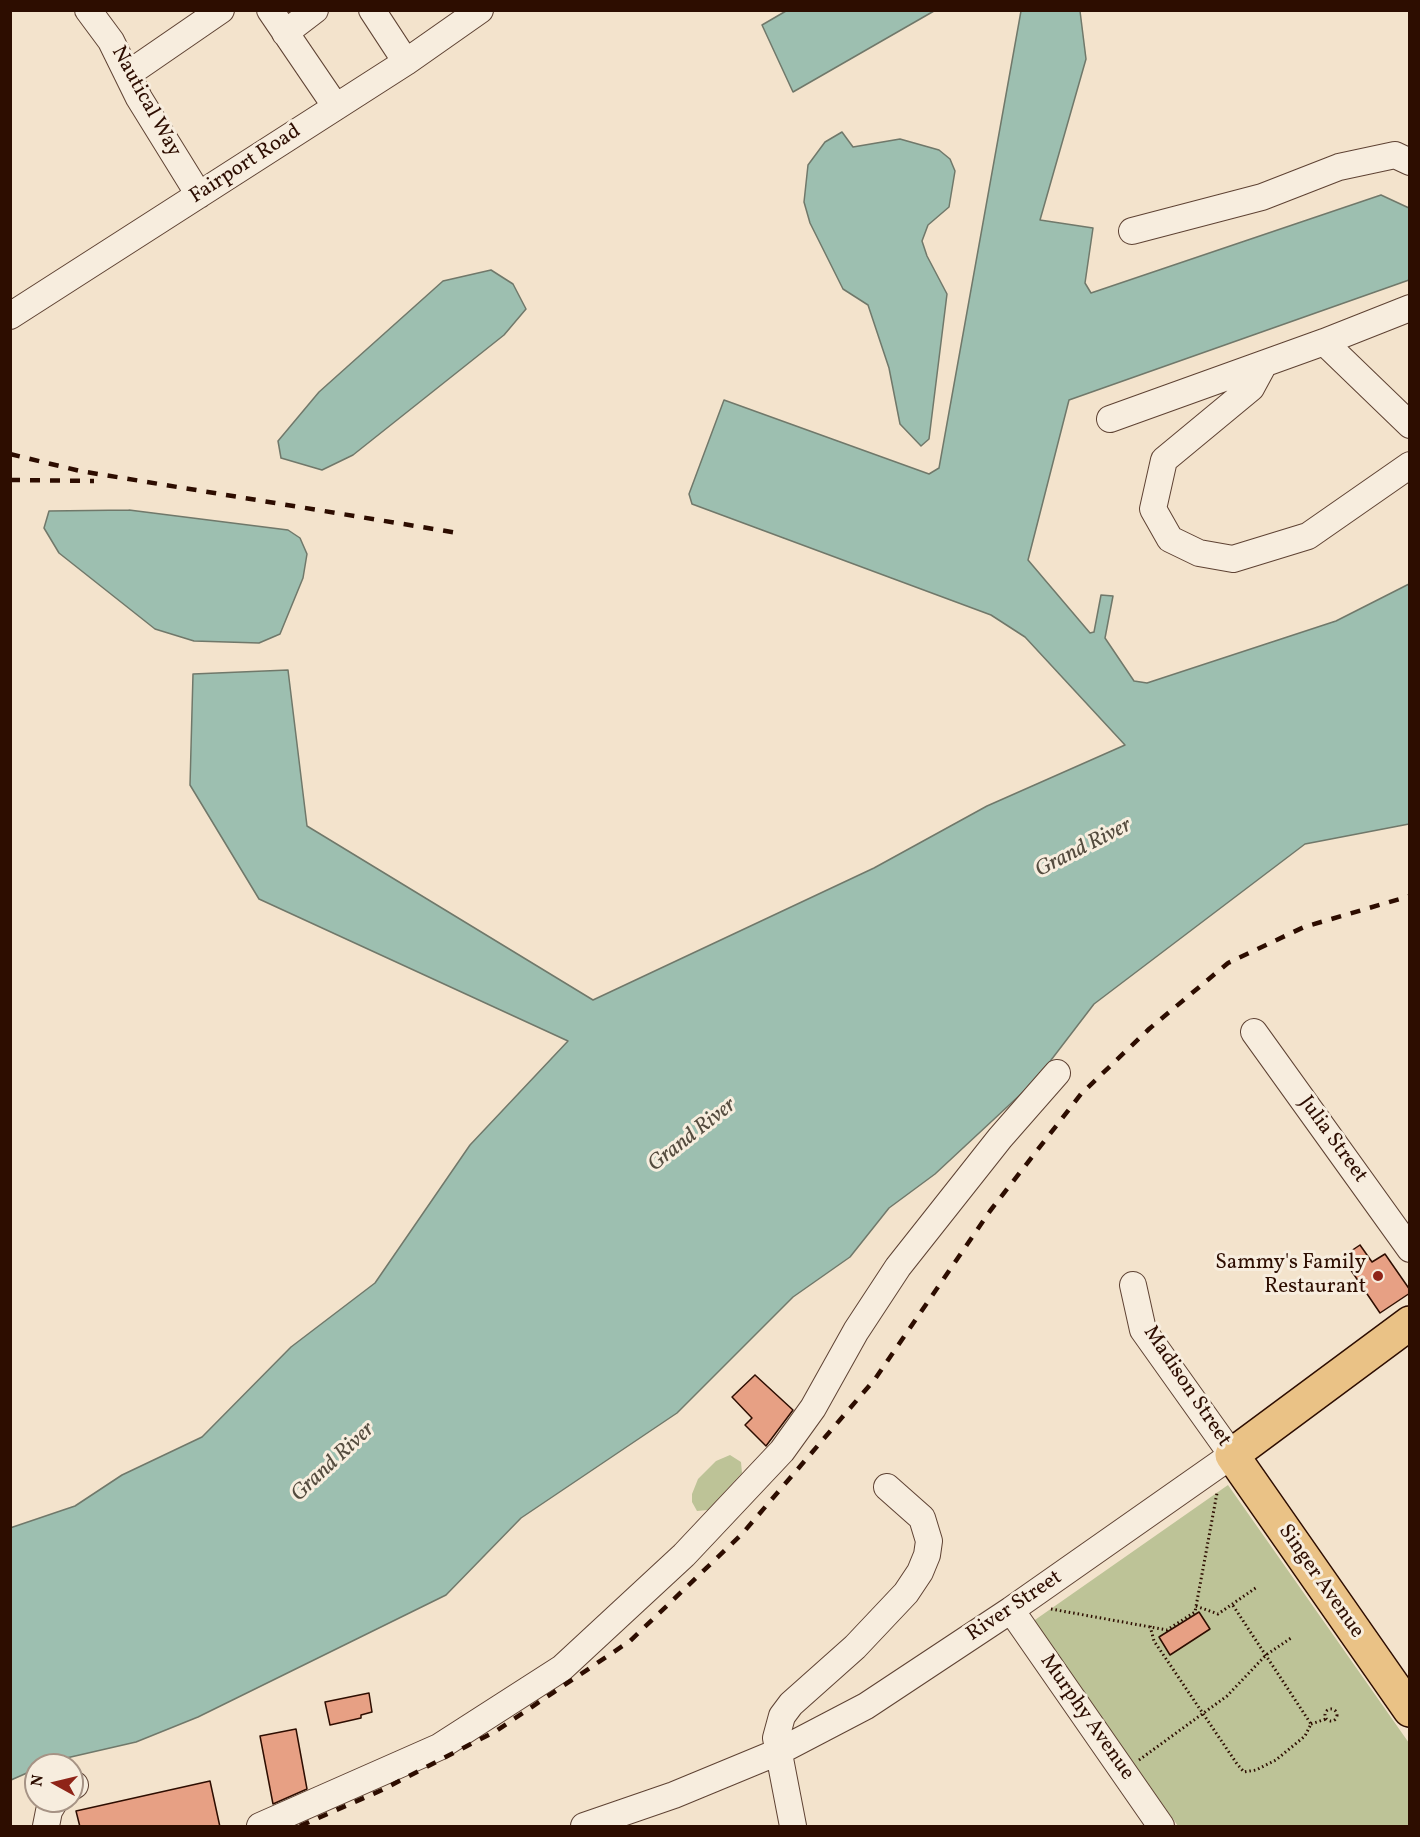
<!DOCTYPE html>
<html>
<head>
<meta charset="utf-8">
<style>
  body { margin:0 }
  #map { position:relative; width:1420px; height:1837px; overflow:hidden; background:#f3e3cc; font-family:Vollkorn,serif }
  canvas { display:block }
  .frame { position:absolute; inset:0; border:12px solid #2d0d00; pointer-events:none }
  .north { position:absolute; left:24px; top:1753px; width:60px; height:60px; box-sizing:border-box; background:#f7edde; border:2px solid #a69385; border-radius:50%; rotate:278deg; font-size:16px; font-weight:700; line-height:24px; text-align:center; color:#2d0d00 }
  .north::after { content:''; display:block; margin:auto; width:21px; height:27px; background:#8f2418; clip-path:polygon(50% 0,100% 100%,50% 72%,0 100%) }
</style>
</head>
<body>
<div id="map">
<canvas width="1420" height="1837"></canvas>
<div class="frame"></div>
<div class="north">N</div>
</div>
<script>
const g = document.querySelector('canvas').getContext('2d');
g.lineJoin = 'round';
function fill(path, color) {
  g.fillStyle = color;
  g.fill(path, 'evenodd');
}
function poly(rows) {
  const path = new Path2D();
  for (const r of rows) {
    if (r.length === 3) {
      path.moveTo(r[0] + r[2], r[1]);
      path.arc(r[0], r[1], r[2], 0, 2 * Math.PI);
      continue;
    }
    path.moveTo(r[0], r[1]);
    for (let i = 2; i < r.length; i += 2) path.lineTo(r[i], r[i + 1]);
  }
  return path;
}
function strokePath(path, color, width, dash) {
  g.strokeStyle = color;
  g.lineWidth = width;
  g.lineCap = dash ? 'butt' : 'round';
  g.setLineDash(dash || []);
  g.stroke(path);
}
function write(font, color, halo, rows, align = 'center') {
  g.font = font + ' Vollkorn,serif';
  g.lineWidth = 6;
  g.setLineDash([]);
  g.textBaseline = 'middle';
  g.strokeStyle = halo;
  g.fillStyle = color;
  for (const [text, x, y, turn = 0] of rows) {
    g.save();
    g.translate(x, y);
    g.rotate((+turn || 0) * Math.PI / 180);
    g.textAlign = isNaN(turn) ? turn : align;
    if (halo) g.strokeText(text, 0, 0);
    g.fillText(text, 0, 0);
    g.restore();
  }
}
const green = poly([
  [730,1455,741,1462,742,1473,708,1510,697,1511,692,1502,692,1494,698,1479,716,1461],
  [1228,1485,1409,1743,1409,1826,1178,1826,1032,1622]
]);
const water = poly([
  [786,11,786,10,934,11,793,92,762,25,786,11],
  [1021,11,1080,11,1086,59,1040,220,1093,228,1085,283,1091,293,1381,195,1409,208,1409,280,1069,400,1028,560,1090,633,1094,632,1101,595,1113,596,1105,638,1134,681,1147,683,1336,621,1409,584,1409,824,1305,844,1094,1004,1035,1081,935,1174,889,1208,850,1257,793,1297,677,1413,521,1518,446,1595,198,1717,136,1742,36,1765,36,1769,11,1780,10,1528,75,1506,122,1475,202,1437,291,1347,375,1283,470,1145,568,1041,259,899,190,785,193,674,288,670,307,826,593,1000,874,868,987,806,1125,745,1025,637,991,615,692,504,689,494,724,400,929,474,939,468,1021,11],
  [842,132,853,147,900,139,939,150,950,159,955,171,949,207,928,225,922,241,927,256,947,294,929,439,921,446,900,424,889,368,868,305,843,289,810,223,804,202,808,165,825,142,842,132],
  [491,270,513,284,526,309,504,335,353,455,322,470,281,458,278,441,319,392,443,281,491,270],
  [129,510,288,530,300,538,307,554,303,578,280,634,259,643,194,641,155,629,59,553,44,528,49,511,129,510]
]);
const building = poly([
  [1360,1245,1372,1262,1385,1254,1410,1290,1410,1293,1380,1313,1342,1257,1360,1245],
  [755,1375,793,1410,766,1446,745,1425,752,1418,732,1397,755,1375],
  [1199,1612,1210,1629,1170,1655,1159,1637,1199,1612],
  [369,1693,372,1712,361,1715,361,1718,330,1725,325,1702,369,1693],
  [296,1729,307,1789,273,1804,260,1736,296,1729],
  [210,1781,220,1827,80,1827,76,1811,210,1781]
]);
const path = poly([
  [1196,1606,1218,1614,1257,1587],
  [1051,1609,1167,1630,1195,1612,1217,1493],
  [1150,1626,1154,1641,1237,1764,1244,1772,1256,1770,1276,1760,1305,1736,1311,1724,1232,1604],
  [1331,1715,6],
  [1311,1724,1326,1719],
  [1139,1760,1227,1696,1266,1655,1291,1638]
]);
const minor = poly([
  [88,10,111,41,139,98,199,195],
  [270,10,336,107],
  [372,10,406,62],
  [285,33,315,10],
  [128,74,221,10],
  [1132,231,1262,197,1339,167,1395,155,1410,162],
  [10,316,406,62,480,10],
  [1324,342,1410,425],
  [1264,364,1251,388,1164,460,1153,509,1170,539,1199,553,1233,559,1308,536,1410,465],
  [1110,419,1324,342,1410,308],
  [1254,1032,1410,1249],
  [1011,1610,1161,1826],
  [72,1787,75,1785],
  [46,1826,49,1811,55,1801],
  [260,1826,439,1747,562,1668,684,1555,782,1451,813,1408,856,1331,898,1267,1000,1138,1057,1073],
  [584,1826,674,1795,778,1752,866,1706,1011,1610,1232,1455,1143,1330,1133,1285],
  [793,1826,776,1738,782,1716,791,1704,855,1647,906,1593,920,1572,927,1555,929,1541,922,1518,887,1487]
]);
const major = poly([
  [1410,1323,1232,1455,1410,1710]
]);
const rail = poly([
  [10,454,80,471,458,533],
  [10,480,94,481],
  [300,1826,382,1790,496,1731,630,1641,742,1534,875,1379,990,1211,1081,1094,1149,1029,1228,963,1304,927,1410,896]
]);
const markers = [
  [1378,1276,6,"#8f2418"]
];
const streetNames = [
  ["Nautical Way",145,102,61],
  ["Fairport Road",246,165,-33],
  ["Julia Street",1332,1140,54],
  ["Madison Street",1186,1387,56],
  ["Singer Avenue",1320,1582,55],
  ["River Street",1015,1607,-34],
  ["Murphy Avenue",1086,1718,55]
];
const poiNames = [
  ["Sammy's Family",1366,1264],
  ["Restaurant",1366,1288]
];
const waterNames = [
  ["Grand River",1084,849,-27],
  ["Grand River",693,1136,-38],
  ["Grand River",334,1463,-43]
];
fill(green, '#bdc397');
fill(water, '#9dbfb0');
strokePath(water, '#70786a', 1.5);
fill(building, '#e7a084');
strokePath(building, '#2d0d00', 1.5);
strokePath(minor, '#5e4233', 28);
strokePath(major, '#2d0d00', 36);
strokePath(path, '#2d0d00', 3, [1.5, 3]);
strokePath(minor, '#f7edde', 26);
strokePath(major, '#eac286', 33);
strokePath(rail, '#2d0d00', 4.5, [10, 10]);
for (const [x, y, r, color] of markers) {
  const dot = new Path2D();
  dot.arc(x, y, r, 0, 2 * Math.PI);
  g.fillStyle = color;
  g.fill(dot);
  strokePath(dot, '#f7edde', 2);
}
write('21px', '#2d0d00', '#f7edde', streetNames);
write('21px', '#2d0d00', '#f7edde', poiNames, 'right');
write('italic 22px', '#544b3e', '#f7edde', waterNames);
</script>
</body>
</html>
